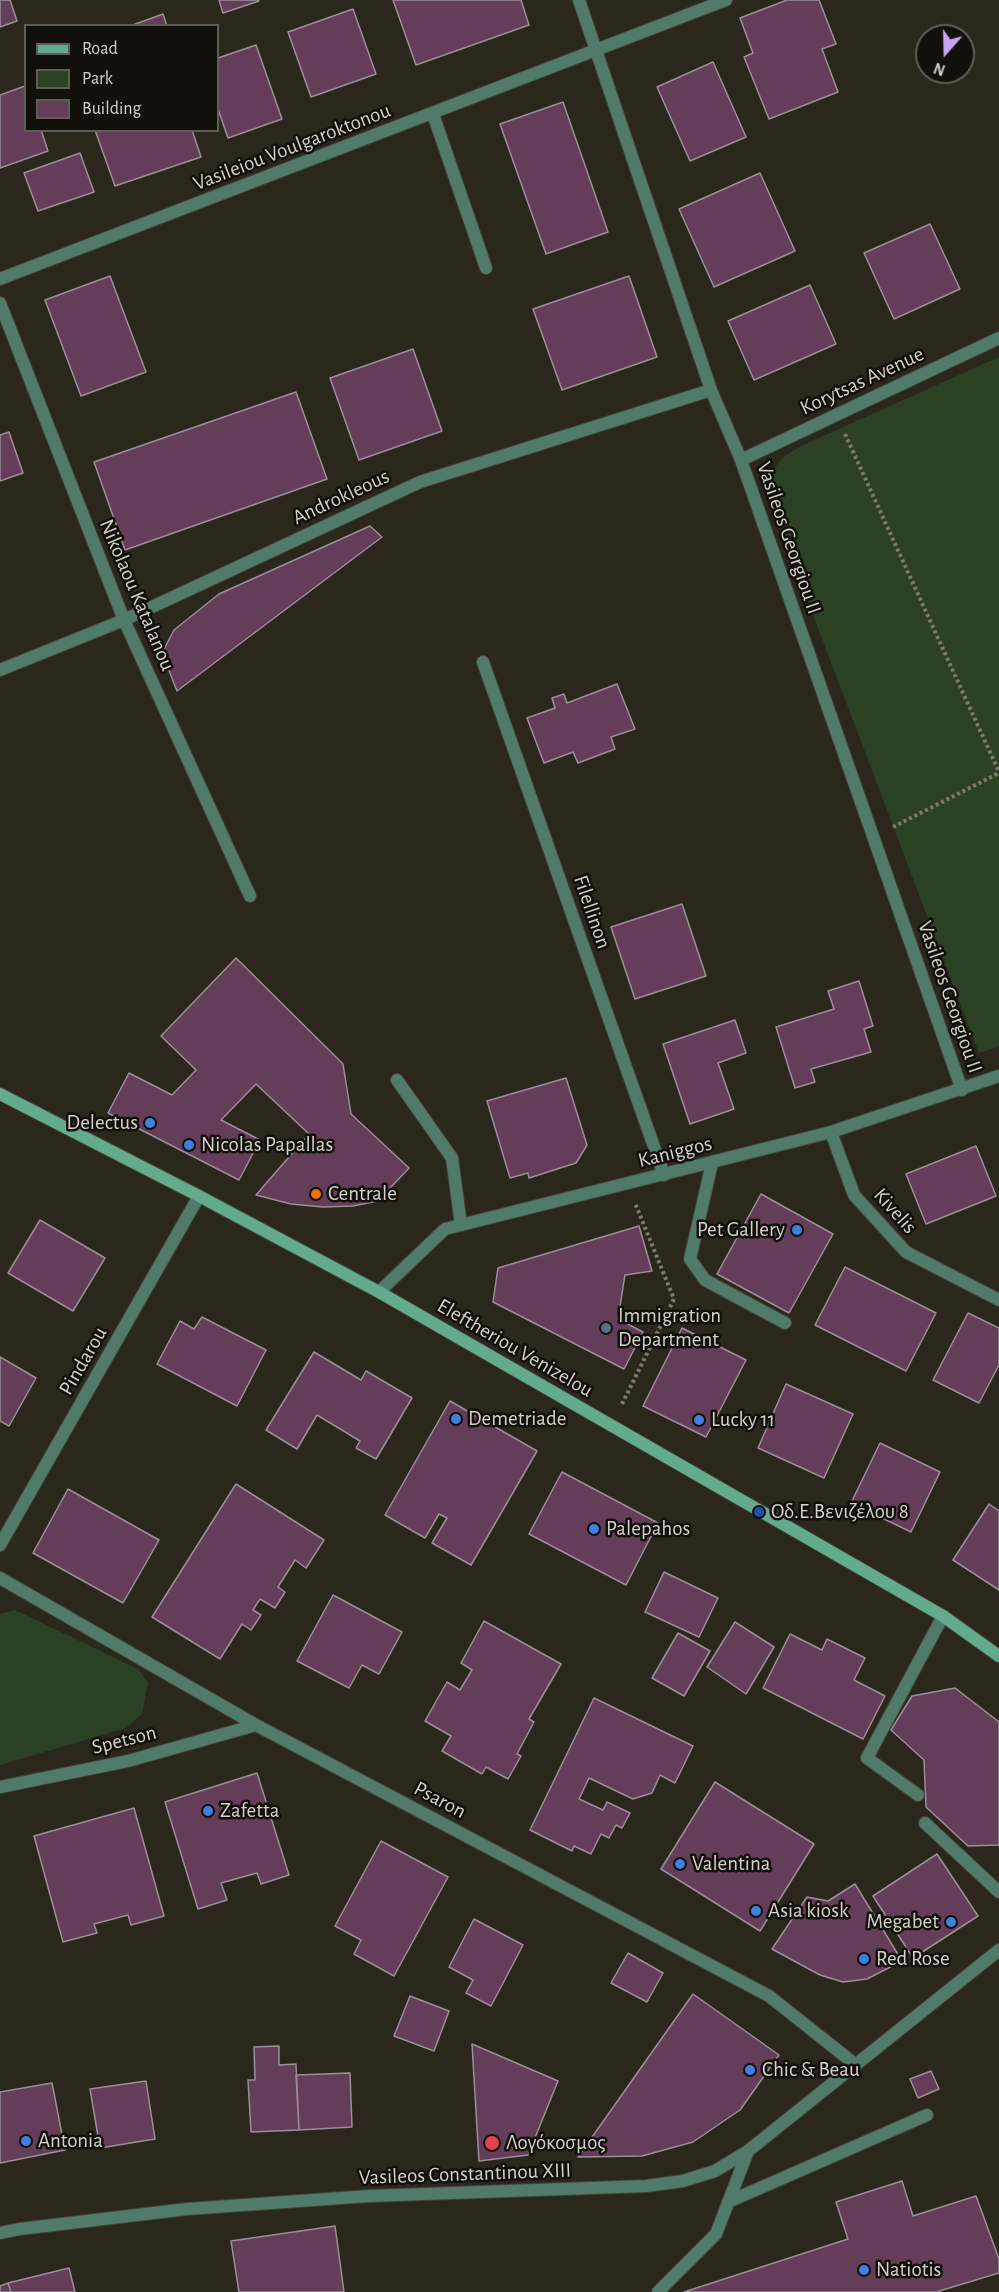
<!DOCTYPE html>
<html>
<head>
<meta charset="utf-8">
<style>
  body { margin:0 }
  #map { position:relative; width:999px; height:2292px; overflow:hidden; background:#2b271d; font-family:"Alegreya Sans",sans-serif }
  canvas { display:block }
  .legend { position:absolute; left:24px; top:24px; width:195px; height:108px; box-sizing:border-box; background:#12100b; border:2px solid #605d57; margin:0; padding:8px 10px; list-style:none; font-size:18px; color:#d4d1ca }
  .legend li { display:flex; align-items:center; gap:12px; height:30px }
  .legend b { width:30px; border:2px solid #605d57 }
  .north { position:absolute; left:915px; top:24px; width:60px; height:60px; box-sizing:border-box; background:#12100b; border:2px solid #605d57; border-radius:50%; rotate:200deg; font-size:16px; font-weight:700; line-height:24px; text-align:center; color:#d4d1ca }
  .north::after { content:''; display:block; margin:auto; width:21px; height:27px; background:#c5a7f1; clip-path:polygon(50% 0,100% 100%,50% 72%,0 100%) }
</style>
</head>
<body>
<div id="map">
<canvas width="999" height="2292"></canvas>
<ul class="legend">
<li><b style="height:8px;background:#63ab8d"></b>Road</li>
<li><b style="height:16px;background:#2b4123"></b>Park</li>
<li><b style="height:16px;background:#643d59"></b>Building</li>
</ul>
<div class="north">N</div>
</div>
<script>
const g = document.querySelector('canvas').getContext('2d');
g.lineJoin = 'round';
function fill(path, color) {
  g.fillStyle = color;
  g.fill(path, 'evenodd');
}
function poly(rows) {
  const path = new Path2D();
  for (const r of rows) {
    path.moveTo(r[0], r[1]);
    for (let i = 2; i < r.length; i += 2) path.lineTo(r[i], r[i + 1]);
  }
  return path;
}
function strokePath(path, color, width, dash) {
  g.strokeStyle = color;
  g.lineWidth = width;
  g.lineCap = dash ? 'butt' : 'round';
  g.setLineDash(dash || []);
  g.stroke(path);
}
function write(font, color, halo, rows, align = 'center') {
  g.font = font + ' "Alegreya Sans",sans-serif';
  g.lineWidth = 5;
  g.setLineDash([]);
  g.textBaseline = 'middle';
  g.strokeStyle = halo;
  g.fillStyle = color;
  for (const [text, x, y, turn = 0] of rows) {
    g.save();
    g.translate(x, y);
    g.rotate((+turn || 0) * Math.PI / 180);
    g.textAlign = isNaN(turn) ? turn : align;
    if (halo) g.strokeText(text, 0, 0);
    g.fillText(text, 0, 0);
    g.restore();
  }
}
const green = poly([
  [999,357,999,1046,979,1053,768,496,768,476,783,457,801,446],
  [15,1610,138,1669,148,1683,142,1714,126,1728,0,1765,0,1614]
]);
const building = poly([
  [0,0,10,0,17,21,0,27,0,0],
  [219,0,258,0,259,1,223,13,219,0],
  [393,0,521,0,529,25,416,65,393,0],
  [787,0,819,0,836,44,822,49,838,92,769,119,744,57,753,53,740,18,787,0],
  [353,9,376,74,311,97,288,32,353,9],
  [163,14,167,26,130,26,163,14],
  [256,45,282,119,228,138,218,109,218,58,256,45],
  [713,62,746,137,690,161,657,87,713,62],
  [25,86,26,130,41,130,48,151,0,168,0,95,25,86],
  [563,102,608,232,546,254,500,124,563,102],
  [95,130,192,130,201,157,115,186,95,130],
  [80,153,94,192,38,211,24,173,80,153],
  [760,173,795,251,714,287,679,209,760,173],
  [930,224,960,289,894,319,864,253,930,224],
  [110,276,146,372,81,396,45,300,110,276],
  [629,276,657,357,562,390,533,309,629,276],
  [810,285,836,344,754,380,728,321,810,285],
  [413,349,442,431,359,460,330,378,413,349],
  [296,392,327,479,125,550,94,462,296,392],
  [9,432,23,473,0,481,0,435,9,432],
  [370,526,382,537,177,691,162,653,174,630,219,594,370,526],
  [617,684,635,729,611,737,615,749,578,763,573,752,544,763,527,718,555,708,552,698,564,694,567,703,617,684],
  [682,904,706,976,635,999,611,927,682,904],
  [236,958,343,1064,351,1114,409,1168,378,1201,353,1206,323,1207,291,1204,256,1195,309,1134,256,1084,221,1120,260,1140,239,1180,108,1113,129,1073,172,1095,196,1070,161,1036,236,958],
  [859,981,873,1026,864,1029,871,1052,811,1069,815,1082,795,1088,776,1027,834,1009,828,991,859,981],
  [735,1020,746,1053,718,1063,734,1109,690,1124,663,1044,735,1020],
  [566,1078,587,1145,576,1163,529,1178,528,1173,510,1178,487,1101,566,1078],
  [976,1146,996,1196,926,1224,906,1174,976,1146],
  [761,1194,833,1234,789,1313,717,1274,761,1194],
  [40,1220,105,1258,73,1311,8,1273,40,1220],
  [639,1226,652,1271,625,1275,618,1319,643,1332,624,1369,493,1302,498,1268,639,1226],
  [845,1267,936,1313,906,1371,815,1325,845,1267],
  [968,1313,999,1328,999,1365,979,1403,933,1380,968,1313],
  [202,1317,266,1350,237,1406,157,1364,180,1321,194,1329,202,1317],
  [682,1328,746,1360,706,1437,643,1406,682,1328],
  [314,1352,361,1380,366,1371,412,1398,376,1459,356,1448,360,1441,317,1415,297,1449,266,1430,314,1352],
  [0,1357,36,1378,9,1426,0,1421,0,1357],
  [786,1384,853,1414,824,1478,758,1448,786,1384],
  [450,1401,537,1451,471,1565,432,1543,447,1518,439,1514,425,1538,385,1515,450,1401],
  [880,1443,940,1472,911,1532,851,1503,880,1443],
  [562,1472,658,1523,626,1585,529,1534,562,1472],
  [236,1484,324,1540,306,1568,295,1560,278,1587,285,1592,275,1608,260,1599,253,1610,261,1615,251,1630,242,1624,220,1659,152,1617,236,1484],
  [68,1489,159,1540,123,1603,33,1553,68,1489],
  [989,1504,999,1511,999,1590,953,1560,989,1504],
  [664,1572,718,1598,699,1637,645,1612,664,1572],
  [333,1595,402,1632,379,1674,362,1665,349,1688,297,1661,333,1595],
  [484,1621,561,1664,529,1719,534,1722,517,1754,521,1756,508,1779,486,1767,482,1774,442,1751,451,1736,425,1721,447,1682,460,1690,472,1670,461,1663,484,1621],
  [735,1622,774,1647,746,1694,707,1667,735,1622],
  [678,1633,710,1651,684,1696,652,1678,678,1633],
  [790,1634,822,1650,827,1639,865,1658,854,1680,885,1696,863,1739,763,1688,790,1634],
  [955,1688,999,1722,999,1845,968,1846,926,1807,924,1760,891,1730,912,1696,955,1688],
  [594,1698,693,1746,675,1783,660,1775,652,1793,633,1799,589,1778,579,1799,603,1810,607,1802,630,1813,622,1828,616,1825,609,1838,601,1834,591,1854,574,1846,572,1851,530,1830,594,1698],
  [257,1773,289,1875,261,1884,257,1873,221,1883,227,1900,198,1909,165,1802,257,1773],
  [715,1782,814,1844,760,1931,661,1869,715,1782],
  [134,1808,164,1916,131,1925,128,1915,94,1924,97,1933,63,1942,34,1836,134,1808],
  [381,1841,448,1877,394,1976,354,1954,361,1940,335,1926,381,1841],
  [937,1854,978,1916,913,1958,873,1896,937,1854],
  [855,1884,902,1961,867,1979,843,1982,820,1975,772,1949,807,1897,828,1901,855,1884],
  [474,1919,523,1945,491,2006,466,1993,473,1980,449,1967,474,1919],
  [628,1953,663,1973,647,2002,611,1983,628,1953],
  [693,1994,779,2055,740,2110,693,2142,642,2156,578,2157,693,1994],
  [410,1996,449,2011,434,2051,394,2036,410,1996],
  [472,2044,558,2081,528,2155,479,2161,472,2044],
  [279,2046,279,2065,296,2064,299,2130,251,2132,248,2080,255,2080,254,2047,279,2046],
  [931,2071,939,2089,918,2098,910,2079,931,2071],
  [350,2073,352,2127,299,2130,296,2075,350,2073],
  [146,2081,155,2139,100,2148,90,2089,146,2081],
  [52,2083,65,2150,0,2163,0,2092,52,2083],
  [902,2181,913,2216,976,2196,999,2259,999,2273,936,2292,684,2292,848,2239,836,2202,902,2181],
  [335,2226,344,2292,239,2292,231,2241,335,2226],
  [69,2268,75,2292,11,2292,8,2283,69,2268],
  [8,2283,11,2292,0,2292,0,2286,8,2283]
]);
const path = poly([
  [845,434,999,772],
  [893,827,999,773],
  [622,1404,674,1299,635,1203]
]);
const service = poly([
  [433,114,486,268],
  [397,1080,452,1158,461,1225],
  [712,1163,690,1259,705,1280,785,1323],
  [918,1795,867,1758,943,1616],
  [925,1823,999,1892],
  [728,2202,927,2115],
  [658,2292,716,2234,748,2151]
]);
const minor = poly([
  [579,0,711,390,741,460,962,1090],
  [0,279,726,0],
  [0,303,124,620,250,896],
  [741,460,999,338],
  [483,662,664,1175],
  [0,670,124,620,420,482,711,390],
  [831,1132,854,1195,906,1252,999,1300],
  [0,1545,199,1196],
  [0,1578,256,1725,769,1996,856,2065],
  [0,1787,128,1761,256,1725]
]);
const tertiary = poly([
  [379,1292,445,1229,831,1132,999,1076],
  [0,2233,20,2229,187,2209,369,2196,646,2186,683,2181,715,2171,748,2151,999,1950]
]);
const secondary = poly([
  [0,1094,199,1196,379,1292,943,1616,999,1656]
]);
const markers = [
  [150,1123,6,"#3f7fe0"],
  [189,1145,6,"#3f7fe0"],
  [316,1194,6,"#e8710a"],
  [797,1230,6,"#3f7fe0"],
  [606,1328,6,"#5c6f8a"],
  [456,1419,6,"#3f7fe0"],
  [699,1420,6,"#3f7fe0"],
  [759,1512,6,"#1a4fb4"],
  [594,1529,6,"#3f7fe0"],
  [208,1811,6,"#3f7fe0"],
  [680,1864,6,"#3f7fe0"],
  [756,1911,6,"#3f7fe0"],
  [951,1922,6,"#3f7fe0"],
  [864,1959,6,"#3f7fe0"],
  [750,2070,6,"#3f7fe0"],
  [26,2141,6,"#3f7fe0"],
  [492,2143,8,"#e0444e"],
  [864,2270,6,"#3f7fe0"]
];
const streetNames = [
  ["Vasileiou Voulgaroktonou",292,147,-21],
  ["Korytsas Avenue",862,381,-25],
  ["Androkleous",341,497,-25],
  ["Vasileos Georgiou II",789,538,71],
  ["Nikolaou Katalanou",137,595,67],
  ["Filellinon",592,912,71],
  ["Vasileos Georgiou II",950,997,71],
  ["Kaniggos",675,1152,-14],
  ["Kivelis",895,1211,48],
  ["Eleftheriou Venizelou",515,1348,30],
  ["Pindarou",83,1361,-60],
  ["Spetson",124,1740,-14],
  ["Psaron",440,1800,28],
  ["Vasileos Constantinou XIII",465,2174,-2]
];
const poiNames = [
  ["Delectus",138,1123,"right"],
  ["Nicolas Papallas",201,1145],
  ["Centrale",328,1194],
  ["Pet Gallery",785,1230,"right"],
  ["Immigration",618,1316],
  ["Department",618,1340],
  ["Demetriade",468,1419],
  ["Lucky 11",711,1420],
  ["Οδ.Ε.Βενιζέλου 8",771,1512],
  ["Palepahos",606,1529],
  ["Zafetta",220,1811],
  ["Valentina",692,1864],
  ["Asia kiosk",768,1911],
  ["Megabet",939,1922,"right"],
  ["Red Rose",876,1959],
  ["Chic & Beau",762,2070],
  ["Antonia",38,2141],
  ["Λογόκοσμος",506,2143],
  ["Natiotis",876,2270]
];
fill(green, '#2b4123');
fill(building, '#643d59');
strokePath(building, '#9b8f97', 1.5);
strokePath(service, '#464239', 14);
strokePath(minor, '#464239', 14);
strokePath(tertiary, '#464239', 14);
strokePath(secondary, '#464239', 14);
strokePath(path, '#7e7a72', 4, [3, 3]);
strokePath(service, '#507b68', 12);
strokePath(minor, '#507b68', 12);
strokePath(tertiary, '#507b68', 12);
strokePath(secondary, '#63ab8d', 12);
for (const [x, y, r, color] of markers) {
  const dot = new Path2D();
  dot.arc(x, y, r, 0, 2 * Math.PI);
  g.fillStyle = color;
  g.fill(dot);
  strokePath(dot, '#12100b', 2);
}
write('21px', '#d4d1ca', '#12100b', streetNames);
write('21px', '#d4d1ca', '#12100b', poiNames, 'left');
</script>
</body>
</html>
